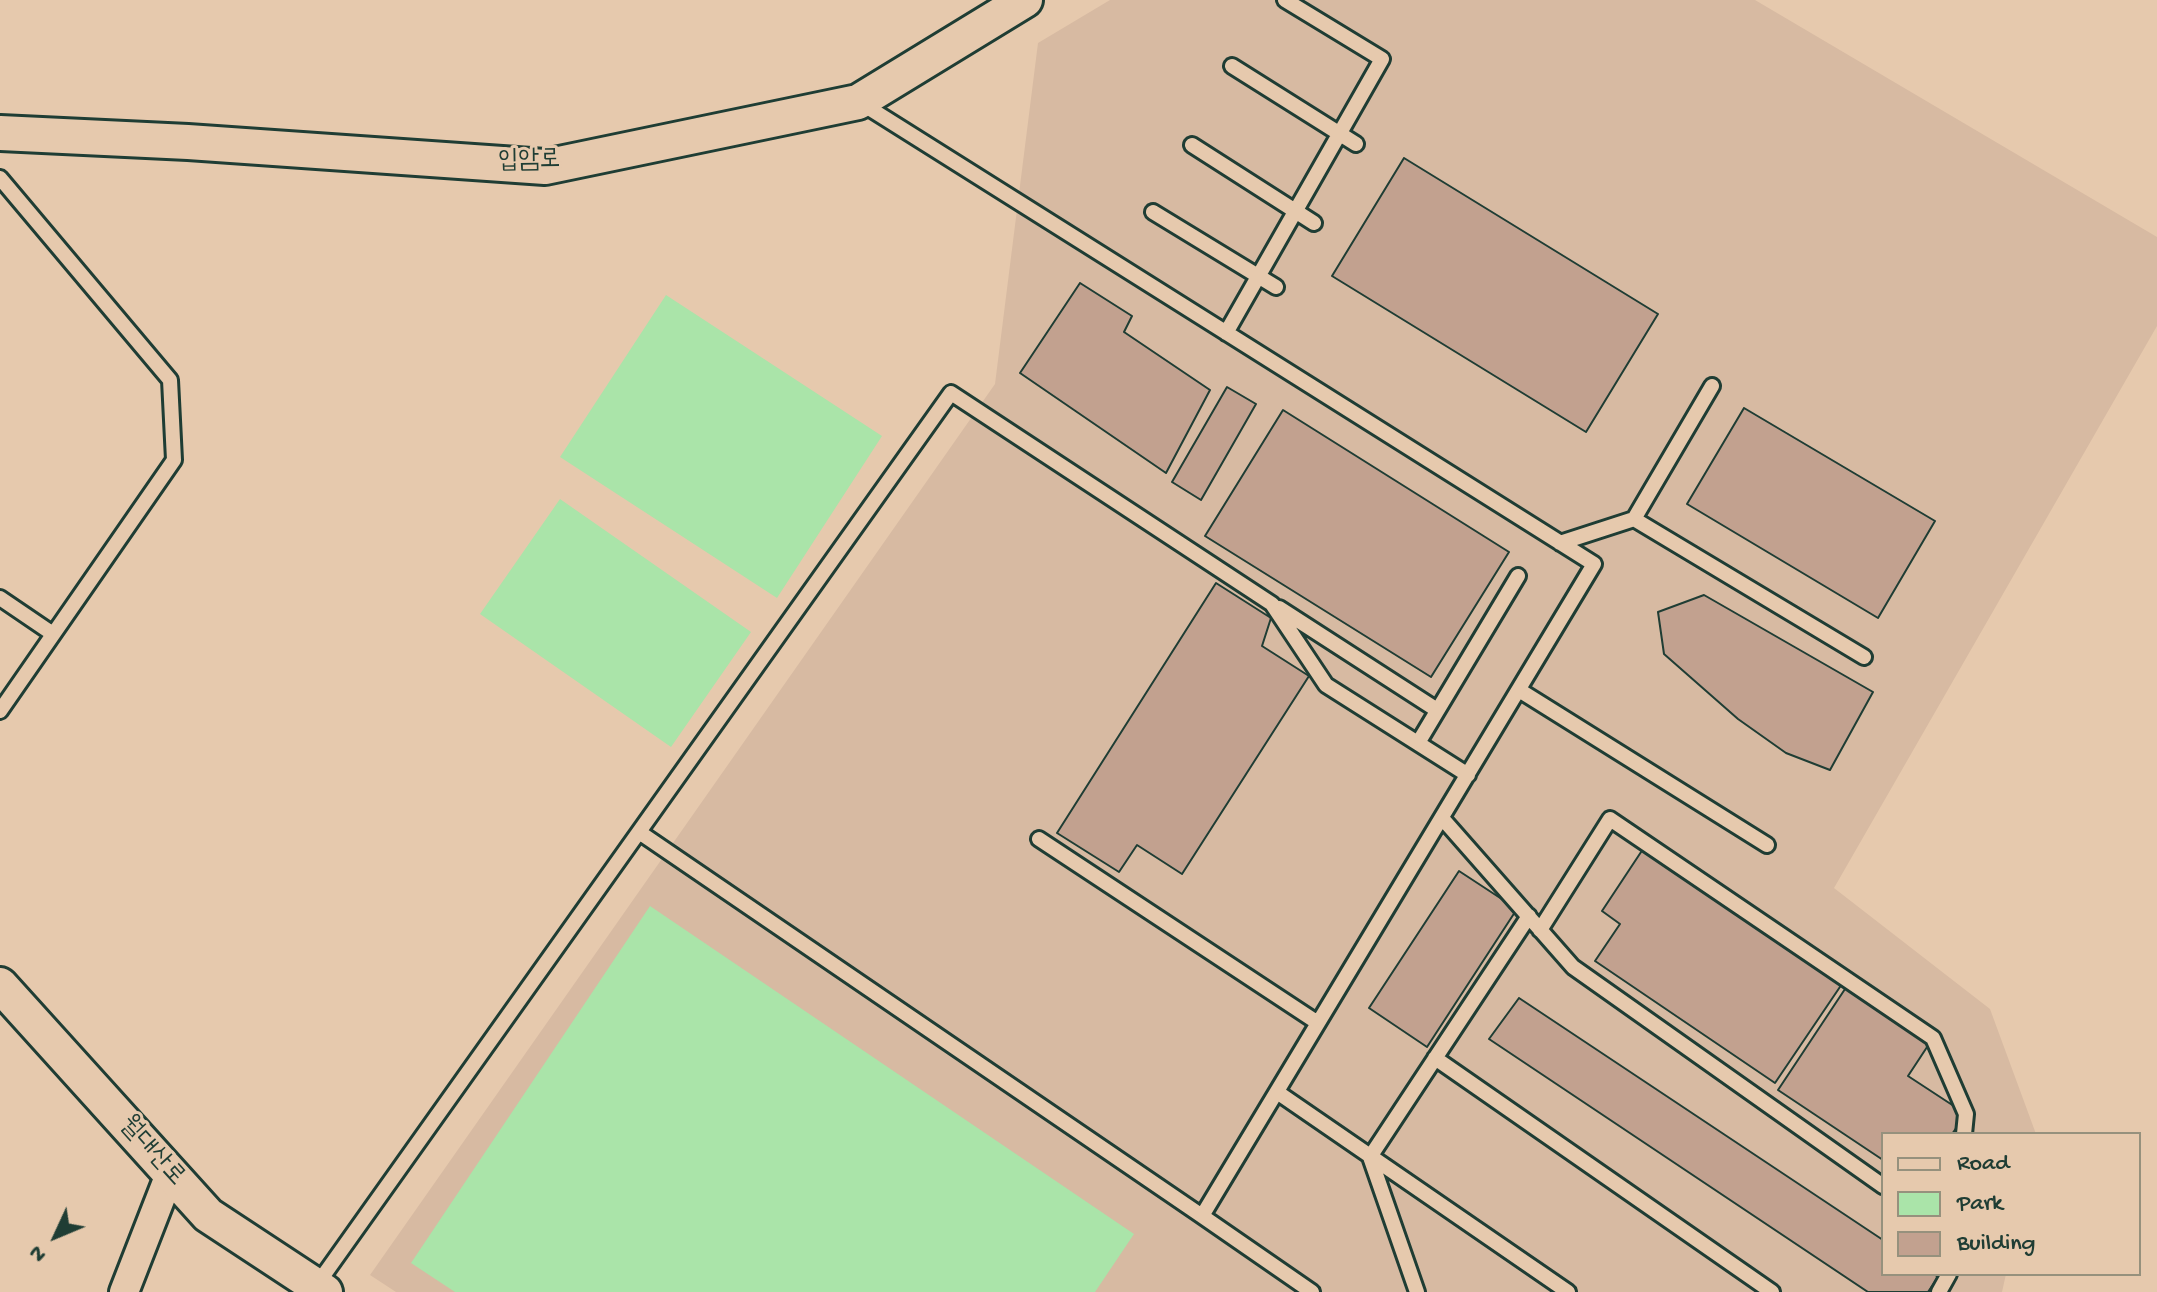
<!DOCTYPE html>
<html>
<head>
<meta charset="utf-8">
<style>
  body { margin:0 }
  #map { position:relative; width:2157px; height:1292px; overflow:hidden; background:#e6c9ad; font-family:"Gochi Hand",sans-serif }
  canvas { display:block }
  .legend { position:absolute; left:1881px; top:1132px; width:260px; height:144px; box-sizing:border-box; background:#e6c9ad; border:2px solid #96917d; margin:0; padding:10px 14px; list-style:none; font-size:24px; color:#1f3d34 }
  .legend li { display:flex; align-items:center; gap:16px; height:40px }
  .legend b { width:40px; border:2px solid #96917d }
  .north { position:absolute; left:16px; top:1196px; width:80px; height:80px; -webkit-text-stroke:6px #e6c9ad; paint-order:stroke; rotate:226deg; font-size:22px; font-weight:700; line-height:32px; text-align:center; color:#1f3d34 }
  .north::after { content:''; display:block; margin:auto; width:28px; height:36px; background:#1f3d34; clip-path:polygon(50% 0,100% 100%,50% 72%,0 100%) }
</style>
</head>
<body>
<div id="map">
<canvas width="2157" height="1292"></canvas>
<ul class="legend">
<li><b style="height:10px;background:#e6c9ad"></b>Road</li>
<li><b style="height:22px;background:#aae4a9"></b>Park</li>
<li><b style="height:22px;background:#c2a18f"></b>Building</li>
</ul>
<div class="north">N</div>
</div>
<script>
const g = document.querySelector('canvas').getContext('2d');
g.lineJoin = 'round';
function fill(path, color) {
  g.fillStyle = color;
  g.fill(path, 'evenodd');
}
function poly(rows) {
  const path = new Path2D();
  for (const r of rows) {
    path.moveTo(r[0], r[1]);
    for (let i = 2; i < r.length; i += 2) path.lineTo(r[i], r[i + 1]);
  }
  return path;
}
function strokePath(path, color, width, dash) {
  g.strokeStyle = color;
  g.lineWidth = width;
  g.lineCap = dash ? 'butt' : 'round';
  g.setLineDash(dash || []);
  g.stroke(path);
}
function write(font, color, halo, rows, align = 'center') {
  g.font = font + ' "Gochi Hand","Poor Story",sans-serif';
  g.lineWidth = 6;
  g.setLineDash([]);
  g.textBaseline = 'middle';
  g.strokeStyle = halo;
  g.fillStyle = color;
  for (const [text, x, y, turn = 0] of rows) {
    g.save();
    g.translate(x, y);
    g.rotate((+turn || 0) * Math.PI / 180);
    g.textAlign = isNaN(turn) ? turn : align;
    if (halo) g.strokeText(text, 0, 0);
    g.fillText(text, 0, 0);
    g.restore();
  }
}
const built = poly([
  [1110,0,1755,0,2157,237,2157,326,1834,888,1990,1009,2036,1134,1883,1134,1883,1274,2006,1274,2002,1292,396,1292,370,1275,995,384,1038,43]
]);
const green = poly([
  [666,295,882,436,777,598,560,457],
  [560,499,751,632,671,747,480,614],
  [650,906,1134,1234,1095,1292,455,1292,411,1263]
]);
const building = poly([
  [1404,158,1658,314,1586,432,1332,276,1404,158],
  [1080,283,1132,316,1124,332,1210,390,1166,473,1020,373,1080,283],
  [1227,387,1256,404,1201,500,1172,482,1227,387],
  [1744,408,1935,521,1878,618,1687,504,1744,408],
  [1283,410,1509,552,1431,677,1205,536,1283,410],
  [1216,583,1271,618,1262,646,1309,676,1182,874,1137,845,1119,872,1057,833,1216,583],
  [1704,595,1873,692,1830,770,1786,753,1738,719,1664,654,1658,612,1704,595],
  [1647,843,1846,978,1775,1083,1595,961,1620,924,1602,911,1647,843],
  [1459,871,1517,909,1427,1047,1369,1008,1459,871],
  [1849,983,1933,1038,1908,1076,1966,1114,1952,1134,1883,1134,1883,1160,1778,1090,1849,983],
  [1519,998,1883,1240,1883,1274,1934,1274,1938,1277,1928,1292,1868,1292,1489,1039,1519,998]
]);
const service = poly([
  [1232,66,1356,144],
  [861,103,1594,564,1202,1216,1312,1292],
  [1192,145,1314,223],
  [0,178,170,380,174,460,0,711],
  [1153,212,1276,287],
  [1226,333,1382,59,1285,0],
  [1634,519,1712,386],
  [1560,543,1634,519,1864,657],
  [0,598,53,634],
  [1279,608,1437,710],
  [1519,690,1767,845],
  [1418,743,1518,576],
  [1442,818,1573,967,1883,1186],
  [639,832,1202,1216],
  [1039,839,1318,1023],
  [1540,930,1610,819,1933,1038,1966,1114,1964,1134],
  [1435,1058,1772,1292],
  [1277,1092,1568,1292],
  [316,1286,951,393,1272,604,1326,685,1468,775],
  [1417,1292,1370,1157,1529,916],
  [1939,1292,1949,1274]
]);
const minor = poly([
  [124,1292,170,1174]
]);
const tertiary = poly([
  [0,133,188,142,545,167,858,102,1025,0],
  [0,985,208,1215,325,1292]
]);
const streetNames = [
  ["입암로",529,162,-1],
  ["월대산로",151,1152,48]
];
fill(built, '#d7baa2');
fill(green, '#aae4a9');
fill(building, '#c2a18f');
strokePath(building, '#1f3d34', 2);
strokePath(service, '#1f3d34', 20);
strokePath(minor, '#1f3d34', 34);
strokePath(tertiary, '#1f3d34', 40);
strokePath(service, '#e6c9ad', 14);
strokePath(minor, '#e6c9ad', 28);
strokePath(tertiary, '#e6c9ad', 34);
write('26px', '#1f3d34', '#e6c9ad', streetNames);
</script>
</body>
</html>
